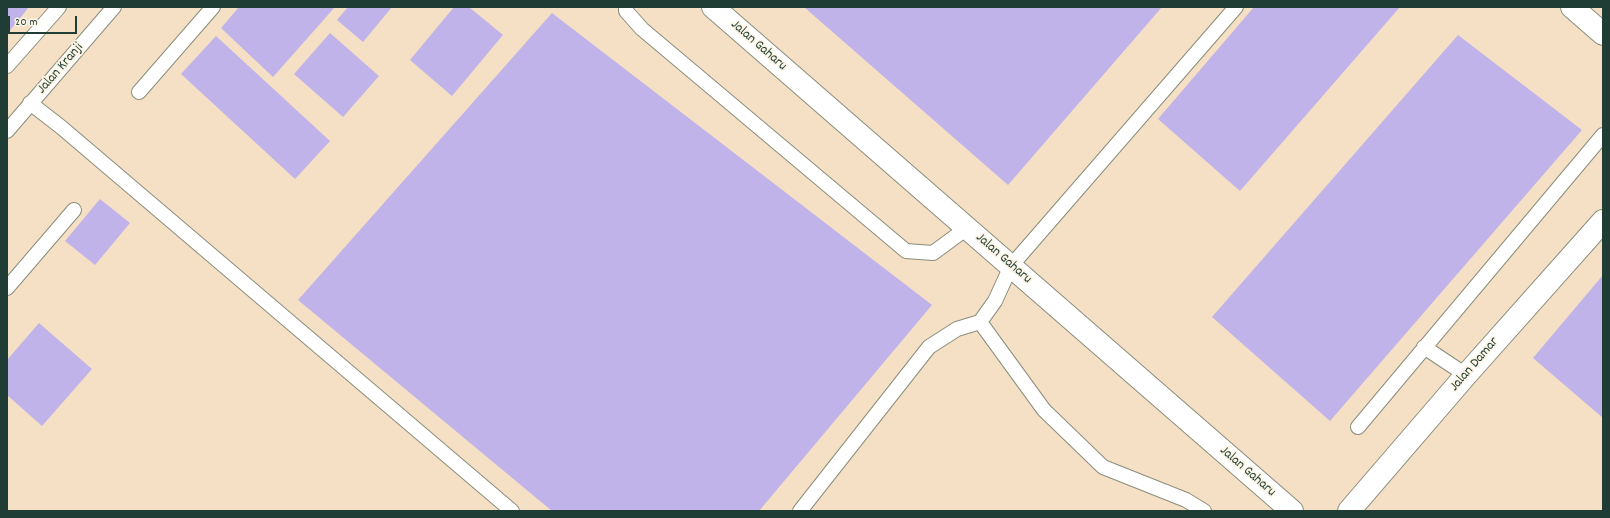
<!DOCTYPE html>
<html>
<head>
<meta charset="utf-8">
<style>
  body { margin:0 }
  #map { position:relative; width:1610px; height:518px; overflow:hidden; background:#f5e0c5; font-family:Dekko,sans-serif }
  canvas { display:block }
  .frame { position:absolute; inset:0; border:8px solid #1f3d34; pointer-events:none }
  .scale { position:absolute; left:8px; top:16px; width:69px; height:18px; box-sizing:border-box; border:2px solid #1f3d34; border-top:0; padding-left:5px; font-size:12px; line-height:14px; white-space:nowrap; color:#1f3d34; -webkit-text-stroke:3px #fcf5e5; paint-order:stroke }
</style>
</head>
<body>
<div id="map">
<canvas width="1610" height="518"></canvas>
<div class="frame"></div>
<div class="scale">20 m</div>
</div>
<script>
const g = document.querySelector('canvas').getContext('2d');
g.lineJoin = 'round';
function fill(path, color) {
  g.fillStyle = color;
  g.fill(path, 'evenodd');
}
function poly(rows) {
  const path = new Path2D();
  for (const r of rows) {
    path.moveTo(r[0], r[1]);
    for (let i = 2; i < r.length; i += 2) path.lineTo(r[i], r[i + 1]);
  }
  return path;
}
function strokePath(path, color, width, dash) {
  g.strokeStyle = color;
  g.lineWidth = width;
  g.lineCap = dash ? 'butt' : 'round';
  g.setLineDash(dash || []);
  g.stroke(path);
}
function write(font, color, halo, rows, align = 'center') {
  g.font = font + ' Dekko,sans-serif';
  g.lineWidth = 3.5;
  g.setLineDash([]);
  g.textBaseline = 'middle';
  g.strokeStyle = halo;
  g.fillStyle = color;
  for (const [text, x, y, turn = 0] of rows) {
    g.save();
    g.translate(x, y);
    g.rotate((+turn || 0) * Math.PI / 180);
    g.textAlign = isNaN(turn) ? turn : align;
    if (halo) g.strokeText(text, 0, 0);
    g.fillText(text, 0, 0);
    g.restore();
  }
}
const building = poly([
  [7,7,29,7,7,34],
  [239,7,335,7,273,77,221,28],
  [348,7,392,7,363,42,337,20],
  [454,7,469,7,503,35,452,96,410,60],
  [804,7,1162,7,1008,185],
  [1254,7,1400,7,1240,191,1158,119],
  [552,13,932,305,759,511,552,511,298,300],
  [330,33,379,76,343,117,294,74],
  [1458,35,1582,130,1330,421,1212,317],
  [216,36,330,141,295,179,181,74],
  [100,199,130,223,95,265,65,241],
  [1603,275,1603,418,1533,358],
  [39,323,92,369,42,426,7,395,7,360]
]);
const lane = poly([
  [626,7,626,11,642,29,906,251,933,253,967,228],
  [7,66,59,7],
  [139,92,213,7],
  [30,103,61,127,512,511],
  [7,131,114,7],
  [7,288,74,210],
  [1424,347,1466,375],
  [1358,427,1603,135],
  [800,511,929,347,957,329,980,322],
  [1204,511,1186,500,1103,467,1044,410,980,322,995,301,1011,266,1236,7]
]);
const street = poly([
  [713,7,1292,511],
  [1572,7,1603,34],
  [1349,511,1466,375,1603,221]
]);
const streetNames = [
  ["Jalan Gaharu",758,46,41],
  ["Jalan Kranji",61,69,-49],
  ["Jalan Gaharu",1003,259,41],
  ["Jalan Damar",1475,365,-49],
  ["Jalan Gaharu",1247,472,41]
];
fill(building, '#bfb3e9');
strokePath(lane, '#8a8e7c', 16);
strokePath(street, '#8a8e7c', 24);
strokePath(lane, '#fff', 14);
strokePath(street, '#fff', 22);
write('14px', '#1f3d34', '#fcf5e5', streetNames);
</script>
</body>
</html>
